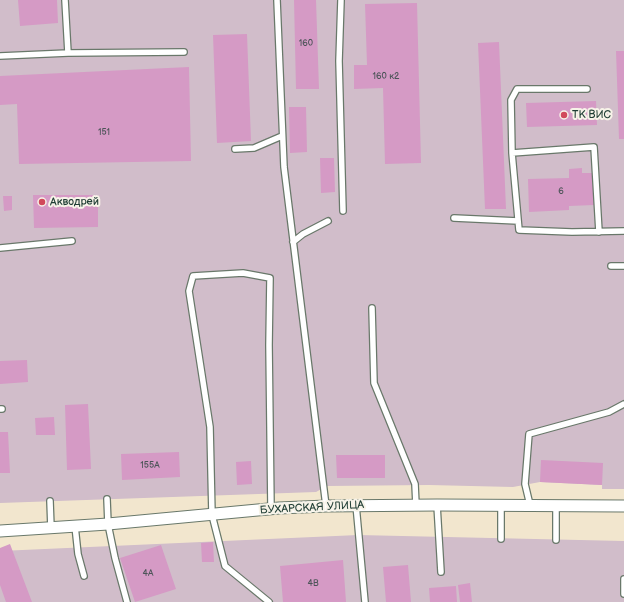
<!DOCTYPE html>
<html>
<head>
<meta charset="utf-8">
<style>
  body { margin:0 }
  canvas { display:block; background:#f2e6ce }
</style>
</head>
<body>
<canvas width="624" height="602"></canvas>
<script>
const g = document.querySelector('canvas').getContext('2d');
g.lineJoin = 'round';
function fill(path, color) {
  g.fillStyle = color;
  g.fill(path, 'evenodd');
}
function poly(rows) {
  const path = new Path2D();
  for (const r of rows) {
    path.moveTo(r[0], r[1]);
    for (let i = 2; i < r.length; i += 2) path.lineTo(r[i], r[i + 1]);
  }
  return path;
}
function strokePath(path, color, width, dash) {
  g.strokeStyle = color;
  g.lineWidth = width;
  g.lineCap = dash ? 'butt' : 'round';
  g.setLineDash(dash || []);
  g.stroke(path);
}
function write(font, color, halo, rows, align = 'center') {
  g.font = font + ' "Balsamiq Sans",sans-serif';
  g.lineWidth = 4;
  g.setLineDash([]);
  g.textBaseline = 'middle';
  g.strokeStyle = halo;
  g.fillStyle = color;
  for (const [text, x, y, turn = 0] of rows) {
    g.save();
    g.translate(x, y);
    g.rotate((+turn || 0) * Math.PI / 180);
    g.textAlign = isNaN(turn) ? turn : align;
    if (halo) g.strokeText(text, 0, 0);
    g.fillText(text, 0, 0);
    g.restore();
  }
}
const industrial = poly([
  [0,0,624,0,624,489,602,489,602,485,540,482,513,487,429,485,327,486,316,492,0,503],
  [358,535,624,541,624,602,0,602,0,551]
]);
const building = poly([
  [18,0,57,0,58,23,20,26],
  [294,0,316,0,319,89,296,89],
  [417,3,421,163,385,164,383,88,354,89,354,65,367,65,365,4],
  [247,34,251,141,217,143,213,35],
  [499,42,506,209,485,209,478,43],
  [616,51,624,51,624,139,619,139],
  [189,67,191,161,19,164,17,104,0,105,0,76],
  [596,101,597,125,527,127,526,103],
  [289,107,306,107,307,152,290,153],
  [320,158,334,158,335,192,321,193],
  [582,168,582,173,592,173,594,205,569,206,569,210,529,212,528,179,569,178,569,169],
  [33,195,98,195,98,227,34,228],
  [3,196,12,196,12,210,4,211],
  [27,360,28,382,0,384,0,361],
  [88,404,91,469,67,470,65,405],
  [54,417,55,435,36,435,35,418],
  [0,432,8,432,10,473,0,473],
  [179,452,180,477,122,480,121,454],
  [336,455,385,455,385,478,337,478],
  [541,460,603,463,602,485,540,482],
  [251,461,252,484,237,485,236,462],
  [213,542,214,562,202,562,201,543],
  [10,544,32,602,6,602,0,585,0,548],
  [161,545,176,589,135,602,120,558],
  [343,560,346,602,283,602,280,566],
  [408,565,411,602,386,602,383,567],
  [470,583,472,602,460,602,458,585],
  [456,586,457,602,430,602,429,588]
]);
const lane = poly([
  [65,0,68,53],
  [277,0,284,167,326,506],
  [341,0,339,61,343,211],
  [0,56,68,53,184,52],
  [235,149,254,148,282,136],
  [512,153,511,100,517,89,587,89],
  [454,218,518,221],
  [599,232,594,147,512,153,519,230,572,232,624,231],
  [293,242,303,234,328,221],
  [0,248,72,241],
  [611,266,624,266],
  [372,308,374,383,415,484,416,505],
  [0,409,2,409],
  [107,499,108,524,115,558,127,602],
  [50,501,51,528],
  [356,505,365,602],
  [437,505,441,572],
  [501,505,501,539],
  [530,505,525,484,529,434,609,412,624,404],
  [75,526,78,554,84,576],
  [556,540,556,505],
  [624,579,624,594],
  [269,602,225,566,212,515,210,427,189,291,193,276,243,273,270,278,269,345,271,509]
]);
const street = poly([
  [0,531,108,524,279,508,326,506,437,505,624,506]
]);
const markers = [
  [564,115,4,"#d1495b"],
  [42,202,4,"#d1495b"]
];
const numberNames = [
  ["160",306,44],
  ["160 к2",386,77],
  ["151",104,133],
  ["6",561,192],
  ["155А",150,466],
  ["4А",148,574],
  ["4В",313,584]
];
const poiNames = [
  ["ТК ВИС",572,115],
  ["Акводрей",50,202]
];
const streetNames = [
  ["БУХАРСКАЯ УЛИЦА",312,508,-3]
];
fill(industrial, '#d1bdca');
fill(building, '#d59ac5');
strokePath(lane, '#69786a', 8);
strokePath(street, '#69786a', 13);
strokePath(lane, '#fff', 5.5);
strokePath(street, '#fff', 11);
for (const [x, y, r, color] of markers) {
  const dot = new Path2D();
  dot.arc(x, y, r, 0, 2 * Math.PI);
  g.fillStyle = color;
  g.fill(dot);
  strokePath(dot, '#f7f3e8', 1.5);
}
write('9px', '#4c5458', null, numberNames);
write('11px', '#1f3d34', '#f7f3e8', poiNames, 'left');
write('11px', '#1f3d34', '#f7f3e8', streetNames);
</script>
</body>
</html>
